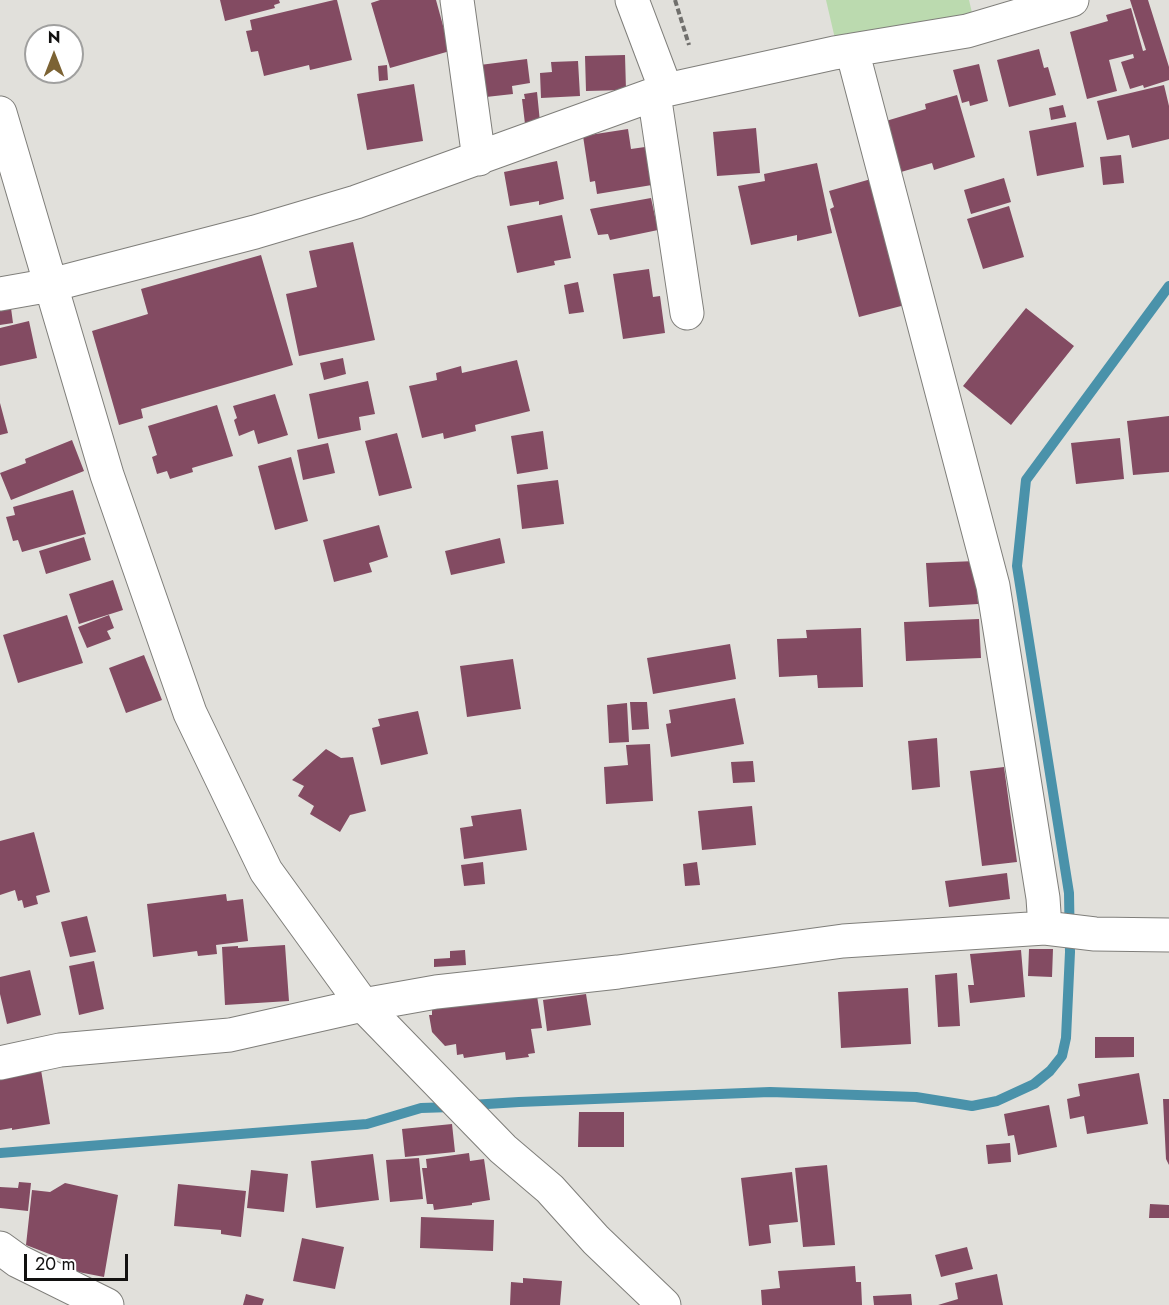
<!DOCTYPE html>
<html>
<head>
<meta charset="utf-8">
<style>
  body { margin:0 }
  #map { position:relative; width:1169px; height:1305px; overflow:hidden; background:#e1e0db; font-family:Jost,sans-serif }
  canvas { display:block }
  .north { position:absolute; left:24px; top:24px; width:60px; height:60px; box-sizing:border-box; background:#fff; border:2px solid #a0a09f; border-radius:50%; rotate:0deg; font-size:16px; font-weight:700; line-height:24px; text-align:center; color:#121110 }
  .north::after { content:''; display:block; margin:auto; width:21px; height:27px; background:#7c6334; clip-path:polygon(50% 0,100% 100%,50% 72%,0 100%) }
  .scale { position:absolute; left:24px; top:1254px; width:104px; height:27px; box-sizing:border-box; border:3px solid #121110; border-top:0; padding-left:8px; font-size:18px; line-height:21px; white-space:nowrap; color:#121110; -webkit-text-stroke:4px #fff; paint-order:stroke }
</style>
</head>
<body>
<div id="map">
<canvas width="1169" height="1305"></canvas>
<div class="north">N</div>
<div class="scale">20 m</div>
</div>
<script>
const g = document.querySelector('canvas').getContext('2d');
g.lineJoin = 'round';
function fill(path, color) {
  g.fillStyle = color;
  g.fill(path, 'evenodd');
}
function poly(rows) {
  const path = new Path2D();
  for (const r of rows) {
    path.moveTo(r[0], r[1]);
    for (let i = 2; i < r.length; i += 2) path.lineTo(r[i], r[i + 1]);
  }
  return path;
}
function strokePath(path, color, width, dash) {
  g.strokeStyle = color;
  g.lineWidth = width;
  g.lineCap = dash ? 'butt' : 'round';
  g.setLineDash(dash || []);
  g.stroke(path);
}
const green = poly([
  [826,0,969,0,973,17,836,43]
]);
const stream = poly([
  [471,1105,519,1102,770,1092,916,1097,972,1106,997,1101,1034,1084,1050,1071,1062,1056,1066,1038,1070,952,1069,893,1017,566,1026,480,1169,286],
  [0,1153,367,1124,421,1108,452,1107]
]);
const building = poly([
  [220,0,279,0,280,3,274,5,275,8,225,21],
  [334,0,337,0,352,60,310,70,309,65,264,76,258,51,251,52,246,31,252,30,250,20],
  [380,0,436,0,450,51,390,68,371,3],
  [1130,0,1148,0,1169,67,1169,80,1144,88,1143,85,1130,89,1121,62,1134,58,1133,54,1109,60,1117,91,1087,99,1070,32,1108,21,1106,15,1131,8,1143,51,1146,50],
  [1039,49,1044,68,1048,67,1056,95,1009,107,997,60],
  [625,55,626,90,586,91,585,56],
  [527,59,530,83,512,86,513,94,477,98,472,66],
  [578,61,580,96,541,98,540,73,552,72,551,62],
  [979,64,988,101,970,106,969,101,962,103,953,70],
  [387,65,388,80,379,81,378,66],
  [414,84,423,141,367,150,357,94],
  [1164,85,1169,106,1169,139,1132,148,1129,135,1107,140,1097,101],
  [537,92,540,122,525,124,522,99,525,99,524,94],
  [957,95,975,157,934,170,932,163,901,172,886,121,926,109,925,104],
  [1063,105,1066,117,1051,120,1049,108],
  [1076,122,1084,167,1037,176,1029,131],
  [756,128,760,173,717,176,713,132],
  [628,129,631,149,645,147,652,185,597,194,595,181,590,182,583,136],
  [1121,155,1124,183,1103,185,1100,157],
  [557,161,564,199,539,205,539,201,510,206,504,172],
  [817,163,832,233,797,241,797,235,751,245,738,186,765,181,764,174],
  [1004,178,1011,202,971,214,964,190],
  [871,179,905,305,859,317,830,209,834,207,829,191],
  [651,198,658,230,610,240,608,234,598,235,590,209],
  [1009,206,1024,257,983,269,967,219],
  [562,215,571,258,554,261,555,265,517,273,507,226],
  [353,242,375,340,299,356,286,294,317,287,309,251],
  [261,255,293,365,141,409,143,418,119,425,92,331,148,314,141,289],
  [649,269,653,297,660,296,665,333,623,339,613,274],
  [578,282,584,312,569,314,564,285],
  [11,308,13,323,0,325,0,309],
  [1026,308,1074,346,1011,425,963,386],
  [29,321,37,358,0,366,0,328],
  [343,358,346,374,324,380,320,363],
  [517,360,530,411,475,425,476,431,444,439,443,433,422,438,409,386,437,380,436,373,461,366,462,373],
  [368,381,375,414,359,417,361,430,318,439,309,394],
  [275,394,288,435,258,444,254,430,239,436,234,420,237,418,233,406],
  [0,403,8,433,0,435],
  [217,405,233,456,192,468,193,472,170,479,167,471,157,474,152,457,157,455,148,426],
  [1169,416,1169,472,1133,475,1127,421],
  [543,431,548,469,517,474,511,436],
  [397,433,412,488,379,496,365,441],
  [1120,438,1124,479,1076,484,1071,443],
  [72,440,84,471,11,500,0,473,26,463,25,459],
  [328,443,335,473,303,480,297,450],
  [291,457,308,521,275,530,258,466],
  [558,480,564,524,522,529,517,485],
  [73,490,86,534,22,552,18,540,13,541,6,517,15,515,13,507],
  [379,525,388,557,369,563,372,572,334,582,323,540],
  [84,537,91,560,46,574,39,551],
  [500,538,505,563,451,575,445,551],
  [976,561,978,604,929,607,926,563],
  [113,580,123,610,79,624,69,594],
  [67,615,83,663,18,683,3,635],
  [109,615,114,628,107,631,111,639,87,648,78,627],
  [979,619,981,658,906,661,904,622],
  [861,628,863,687,818,688,817,675,779,677,777,639,807,638,806,630],
  [730,644,736,679,653,694,647,658],
  [144,655,162,700,126,713,109,668],
  [513,659,521,709,467,717,460,666],
  [735,698,744,744,671,757,666,724,671,723,669,710],
  [630,702,647,702,649,729,632,730],
  [627,703,629,742,609,743,607,705],
  [418,711,428,754,381,765,372,728,380,726,378,719],
  [937,738,940,787,912,790,908,741],
  [650,744,653,801,606,804,604,767,628,765,626,745],
  [326,749,341,758,353,757,366,811,350,815,340,832,310,814,314,806,298,796,304,786,292,780],
  [753,761,755,782,733,783,731,762],
  [1004,767,1017,862,982,866,970,771],
  [752,806,756,845,702,850,698,811],
  [521,809,527,850,464,859,460,828,473,826,471,816],
  [34,832,50,892,36,896,38,904,24,908,22,900,18,901,15,890,0,895,0,841],
  [483,862,485,884,464,886,461,865],
  [697,862,700,885,685,886,683,864],
  [1007,873,1010,899,949,907,945,881],
  [226,894,227,901,243,899,248,941,216,945,217,954,198,956,197,951,153,957,147,904],
  [87,916,96,952,70,957,61,922],
  [285,945,289,1001,225,1005,222,947,238,946,238,948],
  [1029,949,1053,949,1052,977,1028,976],
  [465,950,466,965,434,967,434,959,450,958,450,951],
  [1021,950,1025,997,970,1003,968,985,974,985,970,954],
  [94,961,104,1009,79,1015,69,966],
  [30,970,41,1015,7,1024,0,994,0,977],
  [957,973,960,1026,938,1027,935,975],
  [908,988,911,1044,841,1048,838,992],
  [586,994,591,1025,547,1031,543,1000],
  [537,996,542,1028,531,1029,535,1053,528,1054,529,1057,506,1060,505,1052,464,1058,463,1054,457,1055,456,1044,445,1046,432,1032,429,1015,432,1015,432,1009],
  [1095,1037,1134,1037,1134,1057,1095,1058],
  [41,1070,50,1124,12,1130,12,1128,0,1130,0,1076],
  [1139,1073,1148,1124,1087,1134,1084,1116,1070,1119,1067,1099,1080,1096,1078,1084],
  [1163,1099,1169,1099,1169,1165,1166,1159],
  [1049,1105,1057,1147,1018,1155,1014,1135,1008,1136,1004,1114],
  [579,1112,624,1112,624,1147,578,1147],
  [452,1124,455,1152,405,1157,402,1129],
  [1010,1143,1011,1162,988,1164,986,1145],
  [469,1153,470,1161,484,1159,490,1200,472,1203,472,1205,434,1210,433,1204,427,1204,422,1168,427,1168,426,1159],
  [373,1154,379,1200,316,1208,311,1161],
  [419,1158,423,1199,390,1202,386,1160],
  [827,1165,835,1245,803,1247,795,1168],
  [251,1170,288,1174,284,1212,247,1208],
  [792,1172,798,1222,769,1225,771,1243,749,1246,741,1178],
  [19,1182,31,1183,28,1211,0,1208,0,1187,18,1188],
  [65,1183,118,1195,104,1277,68,1270,70,1262,26,1245,32,1190,50,1192],
  [178,1184,246,1191,241,1237,221,1234,221,1230,174,1226],
  [1150,1204,1169,1205,1169,1218,1149,1218],
  [421,1217,494,1220,493,1251,420,1248],
  [302,1238,344,1247,335,1289,293,1281],
  [967,1247,973,1269,941,1277,935,1255],
  [855,1266,856,1282,861,1282,862,1305,762,1305,761,1290,780,1288,778,1271],
  [997,1274,1003,1305,938,1305,958,1299,955,1283],
  [523,1278,562,1281,560,1305,510,1305,511,1282,523,1283],
  [246,1294,264,1299,262,1305,243,1305],
  [911,1294,912,1305,874,1305,873,1296]
]);
const path = poly([
  [675,0,689,45]
]);
const minor = poly([
  [457,0,479,159],
  [632,0,666,90],
  [852,50,993,586,1043,898,1045,928],
  [654,94,687,313],
  [0,113,107,475,190,713,266,871,363,1005,503,1149,550,1189,596,1240,664,1305],
  [0,294,51,285,255,232,356,202,666,90,834,53,967,31,1072,0],
  [0,1063,60,1050,230,1035,363,1005,436,992,618,972,843,941,1045,928,1095,934,1169,935],
  [0,1248,18,1261,107,1305]
]);
fill(green, '#bbdaaf');
strokePath(stream, '#4a92aa', 10);
fill(building, '#834b62');
strokePath(minor, '#7f7e7a', 35);
strokePath(path, '#706f6c', 4, [6, 3]);
strokePath(minor, '#fff', 33);
</script>
</body>
</html>
